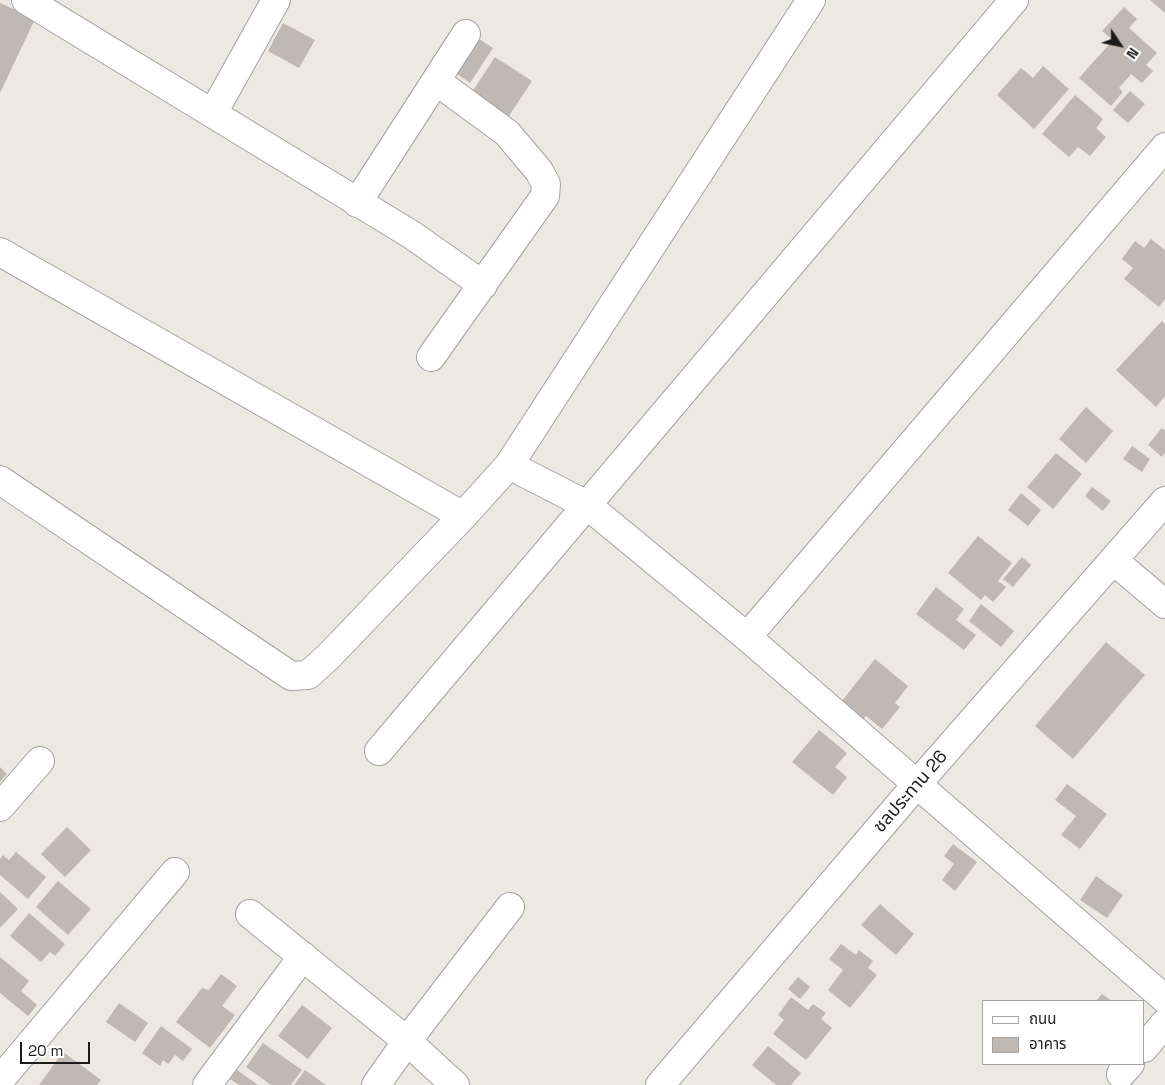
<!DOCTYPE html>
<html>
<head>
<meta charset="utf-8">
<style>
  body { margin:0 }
  #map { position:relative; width:1165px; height:1085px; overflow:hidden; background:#ece9e2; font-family:"Space Grotesk","Noto Sans Thai",sans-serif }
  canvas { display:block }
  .legend { position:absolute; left:982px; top:1000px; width:162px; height:65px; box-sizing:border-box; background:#fff; border:1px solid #a4a4a4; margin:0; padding:6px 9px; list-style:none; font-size:15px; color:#1b1b1b }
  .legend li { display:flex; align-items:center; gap:10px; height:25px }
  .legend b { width:25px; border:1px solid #a4a4a4 }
  .north { position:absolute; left:1095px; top:20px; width:50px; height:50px; -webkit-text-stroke:4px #fff; paint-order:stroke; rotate:124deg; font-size:14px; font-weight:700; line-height:20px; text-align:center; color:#1b1b1b }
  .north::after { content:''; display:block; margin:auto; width:18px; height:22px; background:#1b1b1b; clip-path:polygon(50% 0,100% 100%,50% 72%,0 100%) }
  .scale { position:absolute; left:20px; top:1042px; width:70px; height:22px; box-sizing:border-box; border:2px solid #1b1b1b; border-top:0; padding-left:6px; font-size:15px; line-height:18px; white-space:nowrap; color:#1b1b1b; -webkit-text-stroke:4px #fff; paint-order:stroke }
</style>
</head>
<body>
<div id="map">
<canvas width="1165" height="1085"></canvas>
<ul class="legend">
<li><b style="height:6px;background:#fff"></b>ถนน</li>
<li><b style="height:14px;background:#c0b8b2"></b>อาคาร</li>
</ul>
<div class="north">N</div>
<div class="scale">20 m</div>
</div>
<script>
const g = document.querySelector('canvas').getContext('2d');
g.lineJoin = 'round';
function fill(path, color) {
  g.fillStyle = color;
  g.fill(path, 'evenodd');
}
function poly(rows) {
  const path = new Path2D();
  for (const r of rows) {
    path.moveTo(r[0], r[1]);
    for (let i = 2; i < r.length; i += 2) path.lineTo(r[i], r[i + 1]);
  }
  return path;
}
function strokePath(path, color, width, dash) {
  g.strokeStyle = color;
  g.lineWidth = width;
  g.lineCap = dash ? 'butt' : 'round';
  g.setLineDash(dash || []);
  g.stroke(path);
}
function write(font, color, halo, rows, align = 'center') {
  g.font = font + ' "Space Grotesk","Noto Sans Thai",sans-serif';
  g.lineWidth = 4;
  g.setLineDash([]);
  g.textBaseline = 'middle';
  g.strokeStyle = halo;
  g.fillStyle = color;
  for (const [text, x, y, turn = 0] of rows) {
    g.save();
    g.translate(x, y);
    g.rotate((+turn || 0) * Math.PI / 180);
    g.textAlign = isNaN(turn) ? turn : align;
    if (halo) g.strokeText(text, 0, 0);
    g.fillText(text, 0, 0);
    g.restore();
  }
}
const building = poly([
  [1150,0,1165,0,1165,13],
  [0,3,35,19,0,93],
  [1124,7,1137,19,1129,28,1157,53,1146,65,1153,71,1142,83,1131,74,1119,88,1123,92,1111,106,1079,78,1113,40,1102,31],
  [283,23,315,40,299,68,268,51],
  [476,37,493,48,470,83,453,71],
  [495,57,532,81,505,122,468,98],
  [1043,66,1069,89,1034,129,997,95,1021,68,1033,78],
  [1130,91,1145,104,1128,123,1113,110],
  [1075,95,1103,119,1096,128,1106,137,1090,156,1078,147,1069,157,1042,134],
  [1151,239,1165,250,1165,299,1159,307,1124,279,1133,268,1122,259,1135,241,1144,248],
  [1162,321,1165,324,1165,396,1156,407,1116,370],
  [1086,407,1113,431,1086,463,1059,439],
  [1162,428,1165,430,1165,453,1162,457,1148,445],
  [1132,446,1150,459,1142,472,1123,459],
  [1056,453,1082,474,1053,509,1027,487],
  [1092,487,1111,501,1103,511,1085,496],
  [1021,493,1041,510,1028,526,1008,510],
  [978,536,1012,563,998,581,1006,587,993,602,985,595,981,600,948,573],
  [1022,557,1031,565,1013,587,1003,579],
  [936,587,964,609,956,620,976,635,964,650,916,614],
  [981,604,1014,631,1001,647,969,621],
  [1106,642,1145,675,1073,759,1035,726],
  [875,659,908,686,895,703,900,707,882,729,866,716,863,719,842,701],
  [819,730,847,753,835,767,847,777,833,795,792,762],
  [0,767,7,774,0,782],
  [1067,784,1107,814,1080,849,1061,835,1076,816,1055,800],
  [67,827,91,850,65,877,41,854],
  [953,844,977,862,955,891,942,880,954,864,944,856],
  [16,852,46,877,28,899,0,875,0,859,3,855,9,860],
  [1096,876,1123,895,1107,918,1080,900],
  [58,881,91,909,68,935,36,907],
  [0,892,18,909,0,928],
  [880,904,914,934,896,955,861,925],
  [29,913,65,944,55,956,50,952,41,962,10,936],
  [841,944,856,955,859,950,873,961,868,968,877,975,850,1008,828,990,843,970,829,959],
  [0,957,29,981,21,991,37,1005,28,1016,0,993],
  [221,974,237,986,222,1006,235,1015,210,1048,176,1022,202,988,209,990],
  [798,977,810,987,800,999,788,989],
  [1102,994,1112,1001,1096,1001],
  [791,997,808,1010,813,1004,826,1013,821,1019,832,1028,806,1060,773,1034,784,1020,778,1015],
  [119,1003,148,1023,135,1042,106,1022],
  [302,1005,332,1028,308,1059,278,1036],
  [161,1026,192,1049,183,1061,175,1055,168,1064,163,1060,160,1066,142,1053],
  [263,1043,302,1070,291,1085,271,1085,246,1067],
  [768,1046,801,1073,791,1085,776,1085,752,1065],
  [63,1052,101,1080,97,1085,39,1085],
  [237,1070,258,1085,239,1085,230,1079],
  [305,1070,326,1085,294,1085]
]);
const minor = poly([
  [26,0,412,235,483,285],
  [213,113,276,0],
  [357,203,466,34],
  [0,252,463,516,509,465,811,0],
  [431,357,545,196,546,184,539,171,507,133,436,81],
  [509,465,587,505,747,637,1165,999],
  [0,480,291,676,308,675,329,656,463,516],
  [1113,560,1165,604],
  [747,637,1165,147],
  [379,751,1014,0],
  [0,807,40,761],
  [250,914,407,1041,455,1085],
  [1144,1048,1165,1023],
  [1121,1074,1130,1064],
  [0,1080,175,872],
  [207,1085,303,956],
  [376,1085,407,1041,510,907],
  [660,1085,917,784,1165,501]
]);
const streetNames = [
  ["ชลประทาน 26",911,792,-49]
];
fill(building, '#c0b8b2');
strokePath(minor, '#a2a2a2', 30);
strokePath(minor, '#fff', 28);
write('18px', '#1b1b1b', '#fff', streetNames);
</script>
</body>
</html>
